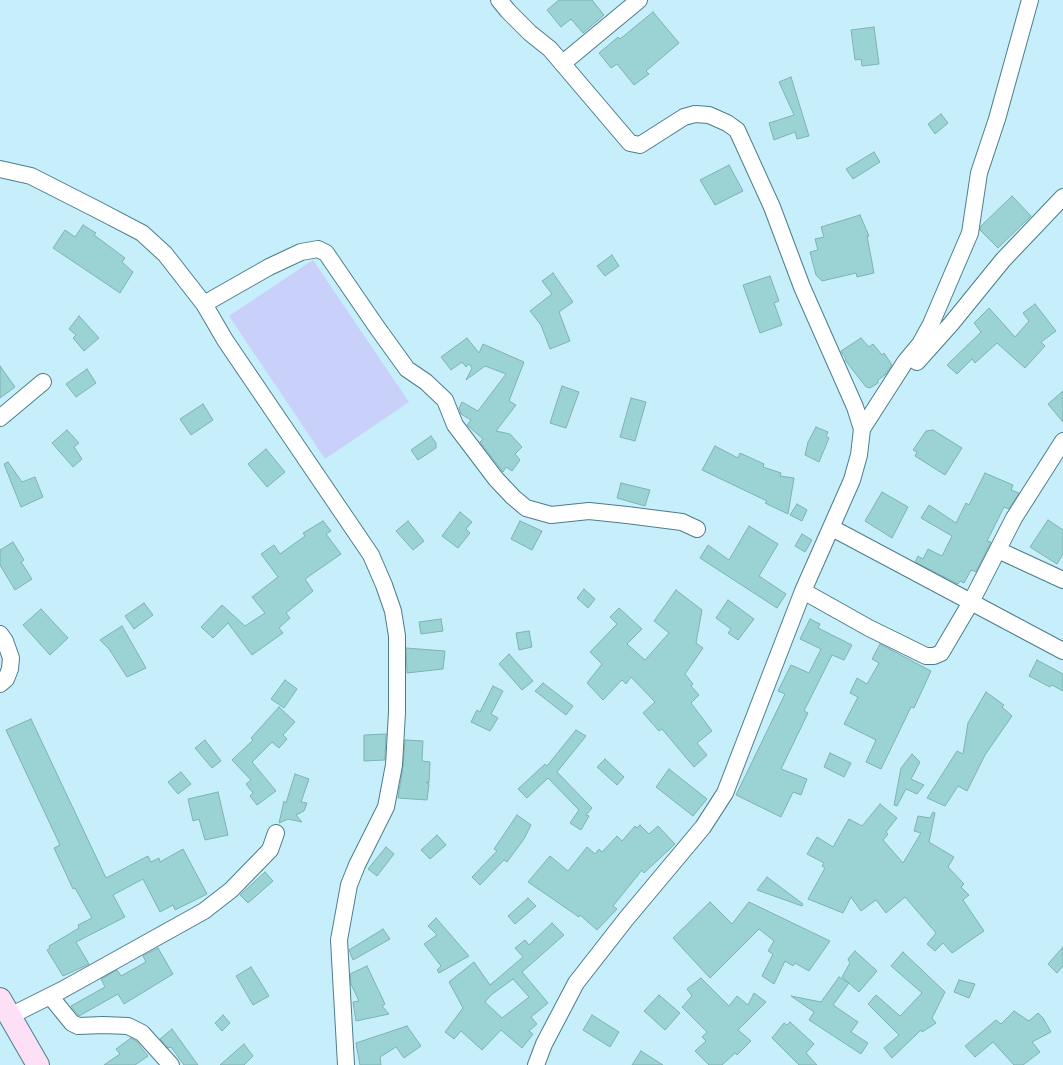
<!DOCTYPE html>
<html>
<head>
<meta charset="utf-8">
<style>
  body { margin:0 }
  canvas { display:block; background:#c6effb }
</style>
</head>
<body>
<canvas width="1063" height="1065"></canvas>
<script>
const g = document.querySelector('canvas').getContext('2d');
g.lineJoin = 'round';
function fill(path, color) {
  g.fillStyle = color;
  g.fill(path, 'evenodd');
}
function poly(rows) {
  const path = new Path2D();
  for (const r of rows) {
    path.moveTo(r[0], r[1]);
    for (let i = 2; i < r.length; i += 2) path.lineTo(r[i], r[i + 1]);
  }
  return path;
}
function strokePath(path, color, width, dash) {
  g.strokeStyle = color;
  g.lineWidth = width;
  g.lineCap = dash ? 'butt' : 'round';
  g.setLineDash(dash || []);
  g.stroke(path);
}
const green = poly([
  [313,260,409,402,325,459,229,316]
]);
const building = poly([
  [559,0,592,0,604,15,583,33,571,19,561,27,547,10,559,0],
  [653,12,679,43,646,71,649,74,634,85,617,64,611,68,599,53,618,37,620,39,653,12],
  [874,27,879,64,862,66,861,59,855,60,851,30,874,27],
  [791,77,809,136,797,139,795,132,774,140,769,123,794,115,779,82,791,77],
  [941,114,948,123,935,134,928,124,941,114],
  [874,152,880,162,853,179,846,169,874,152],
  [729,165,743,191,715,205,700,180,729,165],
  [1012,196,1031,216,998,248,980,230,981,226,1012,196],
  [860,215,869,236,867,236,874,273,857,277,856,273,822,281,816,275,810,252,818,250,815,239,824,237,821,227,860,215],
  [83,225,96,233,94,235,125,258,122,262,133,272,120,293,53,248,65,230,75,237,83,225],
  [612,255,619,266,605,276,597,266,612,255],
  [553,273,573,302,559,312,570,341,550,349,541,325,530,311,552,294,542,281,553,273],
  [770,276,779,301,774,303,782,325,760,333,743,285,770,276],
  [1035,304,1056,331,1041,342,1045,346,1025,368,997,343,975,363,972,359,957,374,947,365,981,332,974,323,989,308,1015,337,1029,321,1023,313,1035,304],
  [79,316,99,338,84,351,73,338,76,335,69,329,79,316],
  [467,338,479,353,483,344,524,362,509,401,516,405,496,431,510,434,522,447,515,454,520,460,512,471,506,467,503,472,480,442,483,439,467,425,471,420,461,414,459,408,462,402,478,411,506,374,485,366,466,380,472,368,469,364,466,367,462,362,451,370,441,357,467,338],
  [861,338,869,347,873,344,882,355,884,353,892,365,885,375,878,380,878,383,870,388,866,387,845,360,846,359,841,351,861,338],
  [0,366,15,387,0,398,0,366],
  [87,369,96,383,76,397,66,384,87,369],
  [562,386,579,392,566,428,550,423,562,386],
  [1063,391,1063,422,1048,404,1063,391],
  [631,398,646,402,635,441,620,437,631,398],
  [203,404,213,420,191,435,180,419,203,404],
  [816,427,828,432,826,436,829,438,819,462,805,455,808,442,816,427],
  [67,430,79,443,74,447,82,459,73,467,52,443,67,430],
  [933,430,962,448,945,475,915,456,917,452,913,450,926,431,933,430],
  [431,436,436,443,436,448,418,460,411,450,431,436],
  [715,446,738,458,740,453,764,464,763,467,781,473,780,476,794,478,788,514,765,503,767,501,702,470,715,446],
  [266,449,285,472,267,487,248,464,266,449],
  [8,462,22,482,35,477,43,497,21,507,4,464,8,462],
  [985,473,1013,485,1011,490,1019,493,1009,509,1004,507,987,541,991,542,976,572,971,570,964,583,960,581,958,584,915,562,918,556,923,559,928,549,942,556,952,536,921,518,929,505,956,523,966,503,969,505,985,473],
  [621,483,650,490,645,506,617,498,621,483],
  [882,492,908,507,892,538,865,521,882,492],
  [797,504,807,510,802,521,790,515,797,504],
  [460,512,472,522,466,529,470,533,458,548,442,536,460,512],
  [1048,520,1063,530,1063,554,1057,564,1030,547,1048,520],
  [323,521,331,531,326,534,341,554,305,579,313,591,286,613,290,618,279,628,283,633,252,655,228,623,213,638,201,627,222,605,245,626,265,613,252,597,278,577,261,554,274,545,280,554,305,536,303,533,323,521],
  [408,521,424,541,413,550,396,531,408,521],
  [520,521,542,531,532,550,511,539,520,521],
  [749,526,778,544,759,576,786,594,777,608,700,558,708,545,729,560,749,526],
  [802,534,812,540,805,552,795,546,802,534],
  [13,542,24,560,21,562,32,579,15,590,0,565,0,550,13,542],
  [584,589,595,599,588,608,577,598,584,589],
  [676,590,702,610,696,643,703,648,685,674,693,684,691,686,699,695,691,703,712,731,697,743,707,755,694,767,662,729,659,731,643,713,655,702,631,677,626,684,622,680,603,700,587,683,602,664,590,652,617,624,610,617,619,608,642,629,627,644,645,660,669,633,654,621,676,590],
  [728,600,754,619,738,640,728,633,731,629,716,618,728,600],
  [144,603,153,615,134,629,125,616,144,603],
  [41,609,68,638,50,655,23,625,41,609],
  [441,619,443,631,421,634,419,622,441,619],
  [810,619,820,624,818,628,852,645,844,660,832,655,804,711,808,713,781,769,807,779,801,795,793,792,781,817,736,795,785,694,778,691,791,665,809,673,821,649,800,639,810,619],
  [122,626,146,668,127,677,109,649,100,640,122,626],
  [529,631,532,647,519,650,516,633,529,631],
  [880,644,931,671,914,708,911,707,881,769,866,762,876,740,844,724,858,697,850,693,857,678,867,684,879,663,872,659,880,644],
  [406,648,445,651,443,669,407,673,406,648],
  [509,654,533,681,522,690,499,664,509,654],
  [1037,660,1063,674,1063,691,1052,685,1050,687,1029,676,1037,660],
  [285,680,297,689,284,708,271,699,285,680],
  [543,683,573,706,566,715,535,691,543,683],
  [493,686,503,691,491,714,498,718,490,731,471,722,477,710,480,712,493,686],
  [986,692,1004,705,1002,707,1012,716,985,755,967,791,958,786,945,806,927,798,957,751,963,754,968,723,986,692],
  [279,707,295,722,283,735,287,739,279,748,272,742,252,762,276,791,257,805,250,796,253,793,246,784,251,780,232,760,253,740,251,738,279,707],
  [31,719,106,878,148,856,151,862,159,858,160,862,183,849,207,894,175,910,173,905,160,912,143,879,113,895,125,917,76,942,89,964,63,976,47,950,50,948,49,946,79,928,78,925,92,918,75,888,73,889,54,848,60,845,6,730,31,719],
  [576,730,586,736,557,772,592,808,586,815,589,816,581,830,570,823,579,810,548,778,527,798,518,789,545,764,547,766,576,730],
  [386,734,385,760,364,761,364,735,386,734],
  [205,740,221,761,212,768,195,748,205,740],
  [405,740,423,741,422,761,430,762,429,783,426,782,429,784,427,800,398,798,403,766,405,740],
  [830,753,851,763,844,777,824,767,830,753],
  [912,754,920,762,911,779,924,785,917,794,906,789,897,806,894,805,901,768,912,754],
  [605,759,624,777,617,785,597,767,605,759],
  [669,769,707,799,693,816,656,787,669,769],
  [181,772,191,784,178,794,168,782,181,772],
  [295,774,309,779,301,802,307,803,304,811,296,815,302,822,288,819,279,823,284,801,286,803,295,774],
  [218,792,228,835,205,840,199,819,193,821,188,799,218,792],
  [880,804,897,818,886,832,888,834,883,840,903,863,921,833,914,831,918,816,930,818,933,812,935,813,929,842,954,857,948,867,964,884,961,887,969,895,963,900,984,931,952,953,943,943,935,951,927,944,936,933,905,897,886,913,876,900,861,911,851,897,843,913,808,899,825,868,822,866,824,863,807,854,817,837,833,847,849,819,862,826,880,804],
  [517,815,531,825,524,839,507,862,504,860,480,885,472,877,497,851,494,849,517,815],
  [640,825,649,834,658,826,675,844,644,873,642,870,613,906,617,909,597,930,580,915,579,917,528,882,550,856,568,871,587,847,595,854,599,849,602,852,617,836,622,841,635,826,637,828,640,825],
  [437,835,446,845,430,859,421,850,437,835],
  [386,847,394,854,377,876,368,869,386,847],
  [265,872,273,881,248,903,240,895,265,872],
  [767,877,803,904,802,906,757,890,767,877],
  [528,898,536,906,515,924,508,916,528,898],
  [710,902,732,924,749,902,830,941,809,971,795,963,793,966,785,961,774,984,762,976,773,954,768,951,774,941,759,929,710,978,673,938,710,902],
  [436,918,469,956,439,973,437,970,441,966,424,944,437,935,428,926,436,918],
  [552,923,564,935,522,972,548,1003,531,1017,537,1024,529,1031,533,1034,522,1048,501,1030,482,1050,461,1031,454,1039,445,1032,463,1008,449,982,474,962,490,985,523,957,515,948,525,940,529,945,552,923],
  [513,979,529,997,502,1018,485,1002,491,995,513,979],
  [383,929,390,939,353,960,349,950,383,929],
  [1063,947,1063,966,1057,973,1048,964,1063,947],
  [158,948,173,974,124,1004,118,994,79,1016,71,1006,105,987,101,979,117,970,121,976,146,962,143,956,158,948],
  [855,951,877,971,859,992,842,977,850,963,848,959,855,951],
  [903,952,945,992,932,1018,936,1023,922,1032,921,1030,892,1058,884,1048,899,1035,868,1004,876,995,900,1016,922,993,891,966,903,952],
  [367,966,385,1004,382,1006,389,1014,356,1021,353,1002,359,1001,351,984,350,974,367,966],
  [251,967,269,996,253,1005,236,976,251,967],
  [839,977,849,983,833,1005,858,1022,851,1032,868,1043,861,1054,809,1020,814,1012,791,996,821,1002,839,977],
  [701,978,729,1006,737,996,748,1005,754,993,766,1002,738,1030,751,1041,737,1055,735,1053,722,1065,709,1065,695,1051,706,1041,702,1037,707,1032,682,1007,692,996,687,989,701,978],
  [959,980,975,984,969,998,954,992,959,980],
  [659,995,680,1013,665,1030,644,1011,659,995],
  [1014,1011,1029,1021,1038,1013,1043,1018,1051,1032,1032,1042,1040,1052,1023,1065,1014,1065,993,1042,975,1057,965,1046,996,1020,1001,1024,1014,1011],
  [223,1015,230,1023,222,1031,215,1023,223,1015],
  [592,1015,619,1032,610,1047,583,1030,592,1015],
  [790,1022,814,1044,806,1053,817,1065,799,1065,772,1038,784,1023,787,1025,790,1022],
  [407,1026,421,1046,404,1058,396,1047,380,1057,381,1065,360,1065,356,1043,407,1026],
  [172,1029,198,1065,184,1065,171,1047,168,1048,160,1039,172,1029],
  [131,1038,136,1041,148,1056,135,1065,104,1065,120,1054,116,1049,131,1038],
  [244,1044,253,1056,244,1065,220,1065,244,1044],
  [641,1051,663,1065,632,1065,641,1051]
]);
const street = poly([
  [499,0,508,11,530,33,550,49,630,143,640,145,684,117,695,114,709,115,727,123,737,130,772,207,802,287,855,407,862,429,859,455,852,480,803,591,725,793,703,827,626,919,576,983,544,1044,536,1065],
  [563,63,639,0],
  [0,169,31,176,96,209,142,233,165,254,204,304,225,340,371,555,384,585,393,611,397,636,397,712,394,765,386,807,357,865,349,885,339,940,346,1065],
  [204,304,269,267,301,252,318,249,326,253,376,326,407,369,426,382,445,400,455,425,474,450,496,479,513,497,526,508,551,515,589,511,627,515,682,522,697,529],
  [917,362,951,324,1003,260,1063,197],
  [0,418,43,382],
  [862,429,905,362,920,344,931,324,970,233,979,173,997,119,1030,0],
  [1063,441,1014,518,971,602,1063,651],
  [998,550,1063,580],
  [803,591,869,628,926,656,934,656,941,653,971,602,832,528],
  [0,634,5,641,11,658,10,669,6,679,0,684],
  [50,996,72,1023,78,1026,103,1025,128,1026,142,1033,171,1065],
  [10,1016,62,990,204,911,231,890,270,850,276,833]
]);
const secondary = poly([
  [0,999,38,1065]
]);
fill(green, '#c9d0fa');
fill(building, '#9bd2d3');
strokePath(building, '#7db3b4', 1);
strokePath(street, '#4c7d8b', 18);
strokePath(secondary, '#4c7d8b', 24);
strokePath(street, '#fff', 16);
strokePath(secondary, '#fde0f5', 22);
</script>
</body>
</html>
